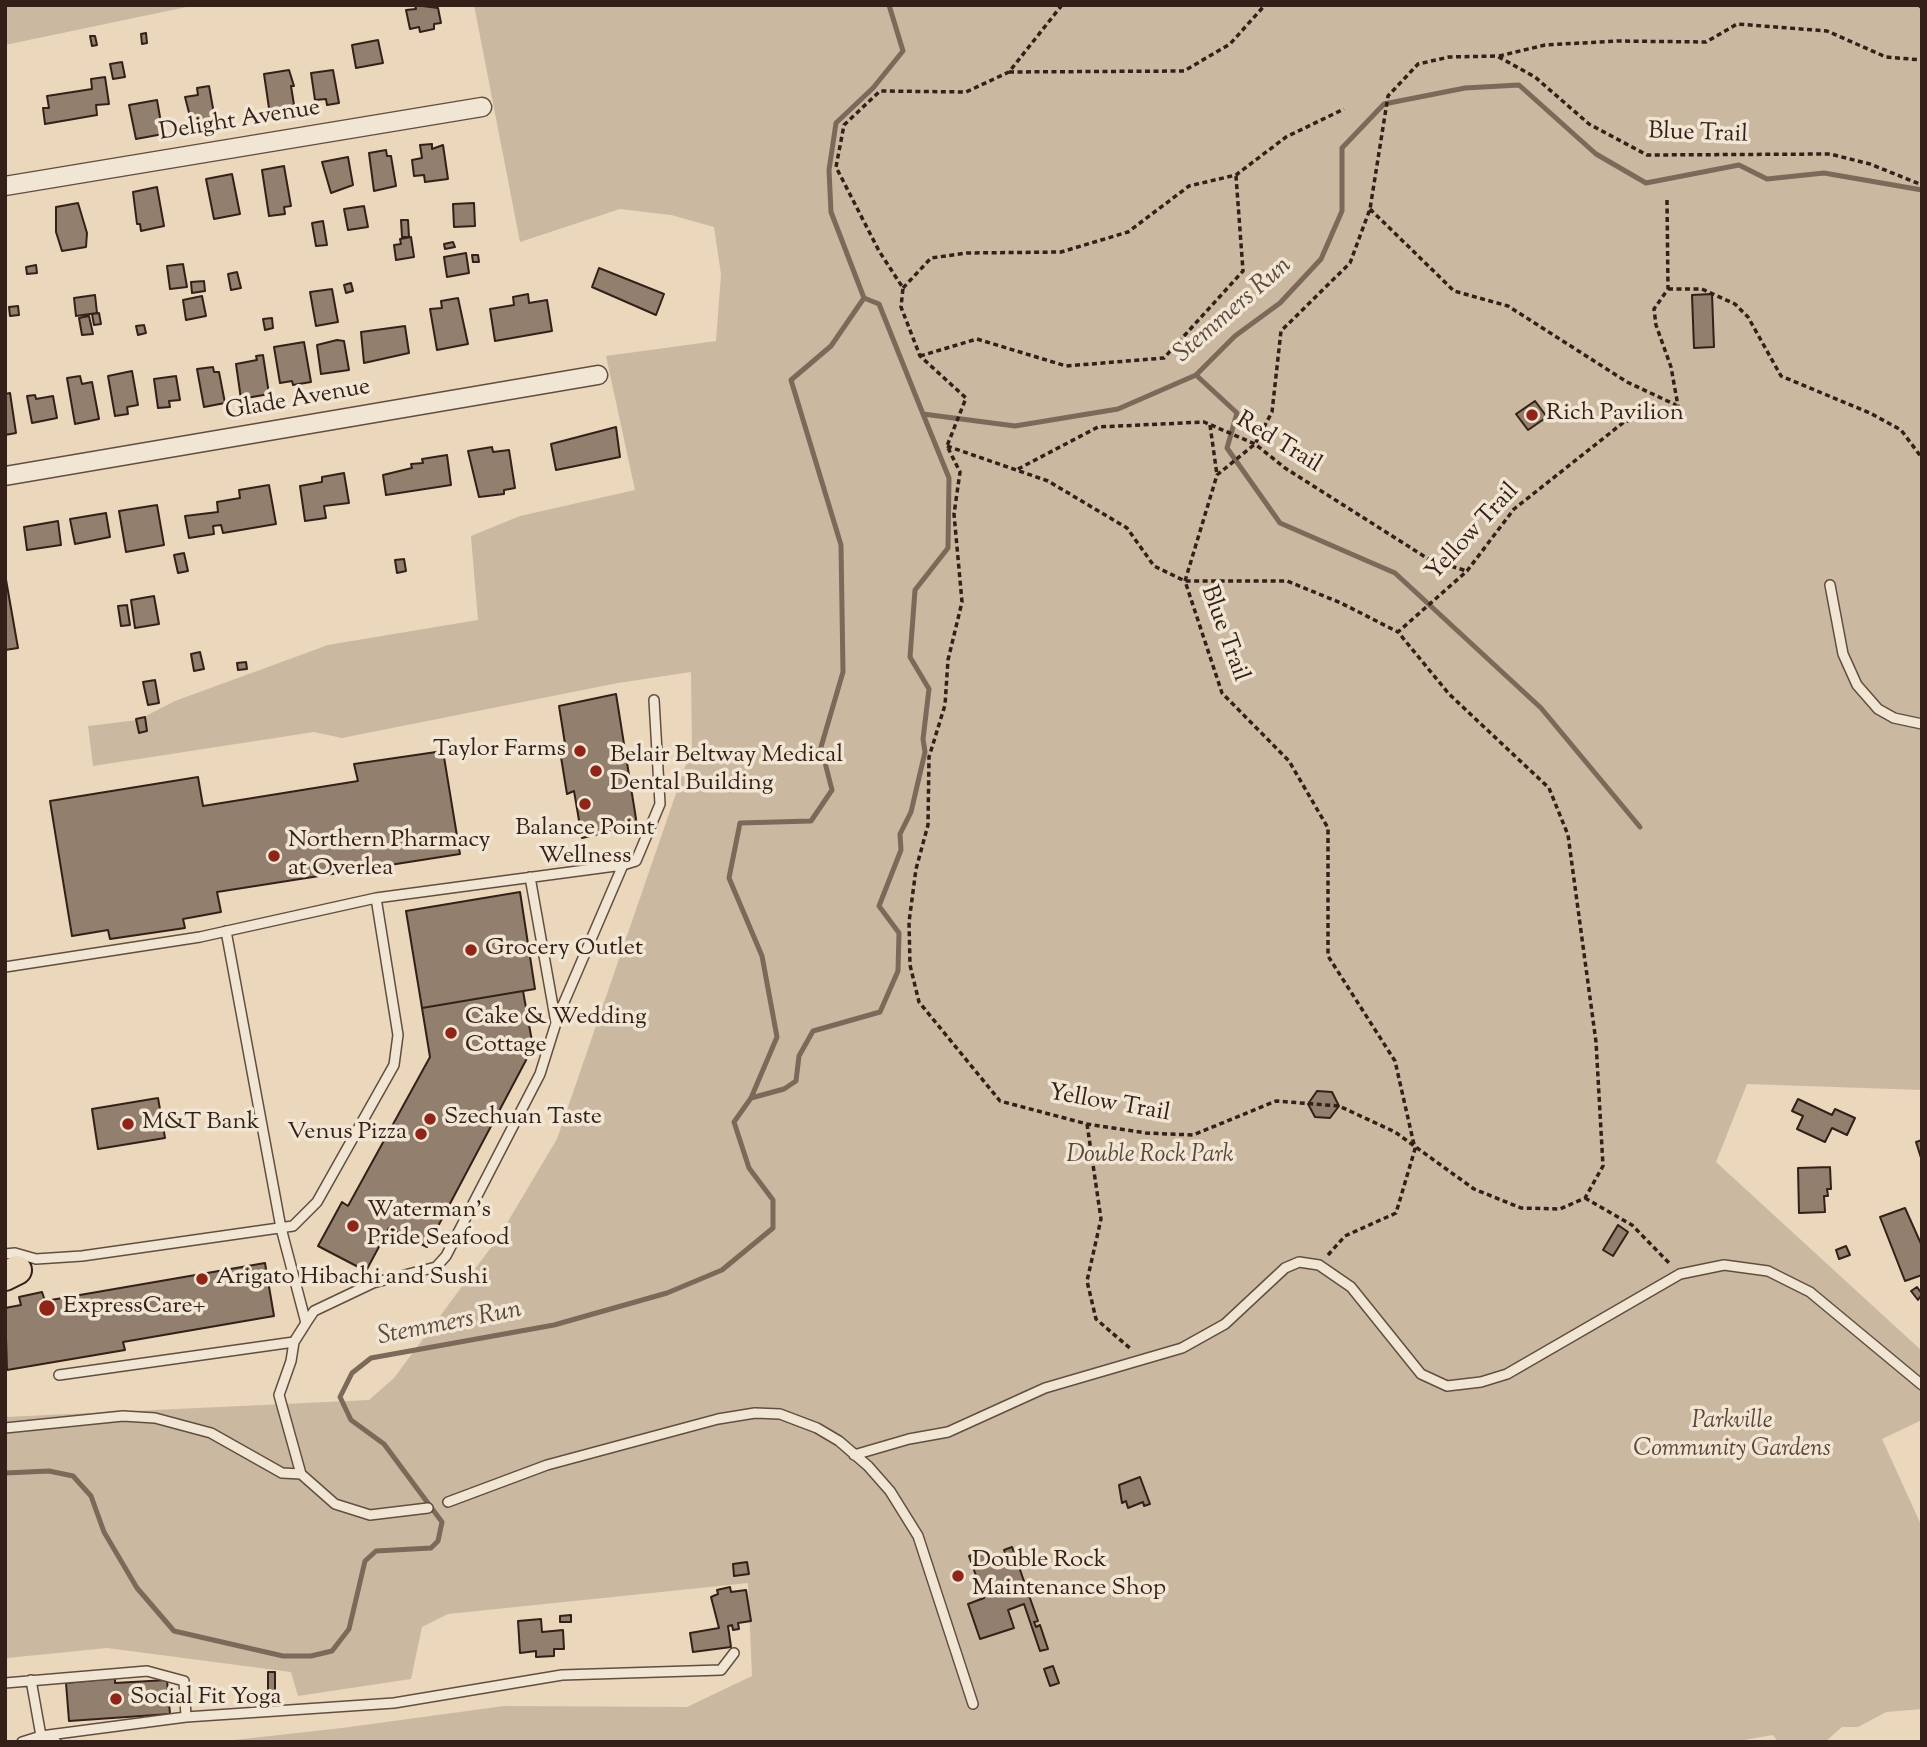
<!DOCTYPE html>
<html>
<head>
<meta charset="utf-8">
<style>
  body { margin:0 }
  #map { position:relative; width:1927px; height:1747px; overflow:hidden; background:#ead7bc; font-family:"Sorts Mill Goudy",serif }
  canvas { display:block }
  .frame { position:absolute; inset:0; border:7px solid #342018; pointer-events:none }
</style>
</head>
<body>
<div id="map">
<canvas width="1927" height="1747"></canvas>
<div class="frame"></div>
</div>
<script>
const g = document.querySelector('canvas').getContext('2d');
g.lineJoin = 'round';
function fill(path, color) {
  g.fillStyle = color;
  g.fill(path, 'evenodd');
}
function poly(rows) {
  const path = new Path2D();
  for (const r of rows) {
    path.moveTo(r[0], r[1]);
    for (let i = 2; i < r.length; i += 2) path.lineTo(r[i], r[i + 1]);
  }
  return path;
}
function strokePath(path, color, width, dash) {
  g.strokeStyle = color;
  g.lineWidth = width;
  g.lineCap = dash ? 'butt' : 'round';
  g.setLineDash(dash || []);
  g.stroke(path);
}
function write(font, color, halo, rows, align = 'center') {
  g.font = font + ' "Sorts Mill Goudy",serif';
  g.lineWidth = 7;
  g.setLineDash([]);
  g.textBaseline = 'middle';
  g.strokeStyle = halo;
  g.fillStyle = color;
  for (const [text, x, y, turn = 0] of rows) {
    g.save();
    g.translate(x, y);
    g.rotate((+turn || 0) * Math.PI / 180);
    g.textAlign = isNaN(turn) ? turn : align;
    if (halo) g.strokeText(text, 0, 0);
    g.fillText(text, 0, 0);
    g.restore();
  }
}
const green = poly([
  [5,5,196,5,5,45],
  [474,5,1922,5,1922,1090,1747,1084,1716,1162,1922,1351,1922,1420,1882,1439,1922,1527,1922,1709,1886,1712,1858,1727,1842,1727,1825,1742,1778,1742,1773,1735,1732,1742,216,1742,342,1728,504,1706,687,1707,752,1676,748,1583,448,1614,422,1627,411,1679,298,1696,291,1672,107,1648,7,1658,5,1417,369,1400,394,1378,498,1238,557,1139,692,747,691,672,618,683,342,738,314,732,93,766,88,726,138,720,175,701,328,645,478,620,471,536,520,516,635,490,606,356,716,341,721,274,714,227,671,215,620,209,520,242]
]);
const stream = poly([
  [864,298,879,304,923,414,1015,426,1118,409,1196,375,1235,336,1280,303,1321,259,1342,211,1342,148,1384,104,1465,88,1519,85,1596,154,1646,183,1739,165,1767,179,1824,173,1922,190],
  [864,298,831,212,829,170,836,123,873,88,903,51,889,5],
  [1196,375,1237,413,1227,448,1280,523,1395,573,1541,708,1640,827],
  [751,1098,784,1089,796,1081,799,1056,813,1031,880,1012,898,971,899,933,879,906,901,850,900,834,911,812,925,752,923,739,929,689,910,657,915,590,948,548,949,478,923,414],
  [5,1473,49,1471,73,1476,91,1496,104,1532,137,1588,174,1631,283,1656,311,1656,332,1651,349,1629,365,1561,376,1551,431,1548,438,1541,442,1522,384,1444,351,1420,340,1397,352,1373,371,1358,554,1325,667,1293,722,1270,773,1228,773,1200,749,1168,734,1122,751,1098,777,1037,762,956,729,878,740,823,811,821,832,790,821,747,843,672,841,545,791,380,831,346,864,298]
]);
const building = poly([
  [415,5,438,8,441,23,434,24,434,29,420,32,419,27,410,29,406,10,416,9,415,5],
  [146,33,147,43,142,44,141,34,146,33],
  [90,36,95,36,97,45,92,46,90,36],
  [378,40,383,63,356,68,352,45,378,40],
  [122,62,125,77,113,79,110,64,122,62],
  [289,70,294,86,291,86,295,111,270,115,264,74,289,70],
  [333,70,339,103,327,105,326,99,315,100,311,73,333,70],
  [105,77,109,104,96,105,97,115,45,124,43,108,49,108,47,96,92,89,91,79,105,77],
  [209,86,216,125,193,128,185,97,198,95,197,88,209,86],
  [157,100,163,134,136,139,129,105,157,100],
  [432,144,432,149,443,145,448,179,425,182,424,175,414,176,412,160,422,158,420,145,432,144],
  [386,150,387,156,391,156,396,186,374,191,369,153,386,150],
  [348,157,353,185,331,193,322,162,348,157],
  [284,166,291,206,284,207,285,214,269,216,262,170,284,166],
  [232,174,240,214,214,219,206,179,232,174],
  [157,187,164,226,141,231,140,224,137,224,133,192,157,187],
  [78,203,87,233,86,247,62,251,56,232,56,207,78,203],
  [474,203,475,226,454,227,453,204,474,203],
  [364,206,368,227,348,230,344,209,364,206],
  [401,220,408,220,409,237,402,237,401,220],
  [323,221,327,245,316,246,312,223,323,221],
  [411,237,414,257,396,260,394,245,401,244,400,239,411,237],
  [453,242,455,247,445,249,444,244,453,242],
  [466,253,469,273,447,277,444,257,466,253],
  [472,255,478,255,479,262,473,262,472,255],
  [183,264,187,287,170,289,167,266,183,264],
  [36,265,37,273,27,274,26,267,36,265],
  [599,268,664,294,656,315,592,287,599,268],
  [237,272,241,288,231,290,228,274,237,272],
  [204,281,205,291,192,293,191,282,204,281],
  [351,283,353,291,346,293,344,285,351,283],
  [332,289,338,322,316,326,310,292,332,289],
  [528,294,529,303,547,300,552,331,495,341,490,309,514,305,513,297,528,294],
  [1712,294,1714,347,1694,348,1692,295,1712,294],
  [95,295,97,313,76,316,74,298,95,295],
  [202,296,206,316,186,320,183,300,202,296],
  [458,298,468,344,437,350,430,309,442,308,441,301,458,298],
  [18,306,19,315,10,316,9,307,18,306],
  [99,313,101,324,94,325,92,314,99,313],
  [89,316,93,334,82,335,79,318,89,316],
  [272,318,273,328,265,330,263,319,272,318],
  [144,325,146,333,138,335,136,326,144,325],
  [405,326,409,353,364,363,361,332,405,326],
  [337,340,344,341,349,370,321,374,317,345,337,340],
  [304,342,311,382,293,385,292,381,280,383,274,347,304,342],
  [263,355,269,394,241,399,236,364,257,360,256,356,263,355],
  [213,367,214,372,219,372,225,403,204,407,197,369,213,367],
  [132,371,138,405,127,407,128,414,115,416,108,376,132,371],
  [80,376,82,384,92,382,99,419,75,424,67,378,80,376],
  [176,376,180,400,169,401,170,407,158,408,154,379,176,376],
  [10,393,16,433,5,435,5,394,10,393],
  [35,395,36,399,53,396,57,418,32,423,27,396,35,395],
  [1535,401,1547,417,1528,430,1516,414,1535,401],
  [616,427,620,457,556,470,551,444,616,427],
  [492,447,493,452,509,450,515,488,504,490,504,494,479,497,468,451,492,447],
  [447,455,451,485,386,495,383,475,412,468,411,464,423,463,422,459,447,455],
  [344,473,349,503,324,506,326,518,305,521,300,486,322,482,322,477,344,473],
  [269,485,276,524,223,533,221,525,213,526,214,534,189,538,185,516,218,512,217,502,240,498,239,490,269,485],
  [157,505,164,545,126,552,119,511,157,505],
  [106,513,110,537,75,544,70,519,106,513],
  [58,521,61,545,27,550,24,527,58,521],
  [184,553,188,571,178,573,174,555,184,553],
  [404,559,406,571,397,573,395,560,404,559],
  [5,574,18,648,5,650,5,574],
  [154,596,159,624,135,628,131,600,154,596],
  [127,605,130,625,121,626,118,606,127,605],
  [200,652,204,669,194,671,191,654,200,652],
  [246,662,247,669,238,670,237,663,246,662],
  [155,680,159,703,148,705,143,682,155,680],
  [616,694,637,825,582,838,574,791,567,794,560,751,566,750,559,706,616,694],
  [145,717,147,731,139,733,136,719,145,717],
  [443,751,460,854,217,892,221,912,183,919,185,928,110,939,108,930,72,936,50,801,198,777,203,806,358,781,354,764,443,751],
  [520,892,535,989,422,1008,406,911,520,892],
  [523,991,533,1047,427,1247,389,1228,366,1271,318,1246,342,1202,348,1206,430,1057,422,1008,523,991],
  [1317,1091,1332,1092,1339,1106,1330,1118,1315,1117,1308,1104,1317,1091],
  [158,1098,165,1138,98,1149,92,1109,158,1098],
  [1798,1099,1832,1115,1835,1109,1855,1118,1847,1135,1832,1128,1825,1142,1797,1129,1803,1116,1792,1111,1798,1099],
  [1922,1140,1922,1161,1916,1142,1922,1140],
  [1830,1167,1831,1189,1827,1189,1828,1196,1824,1196,1825,1212,1799,1213,1798,1168,1830,1167],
  [1905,1208,1922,1246,1922,1275,1905,1281,1880,1217,1905,1208],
  [1618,1225,1628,1232,1613,1256,1603,1250,1618,1225],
  [1846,1246,1850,1255,1839,1259,1836,1250,1846,1246],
  [265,1263,274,1316,123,1342,125,1350,7,1370,5,1308,21,1305,19,1297,42,1292,45,1301,265,1263],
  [1917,1287,1922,1294,1918,1300,1911,1291,1917,1287],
  [1140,1477,1150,1504,1144,1506,1143,1502,1128,1508,1126,1501,1122,1503,1119,1485,1140,1477],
  [1012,1547,1038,1621,1034,1622,1036,1627,1040,1625,1048,1649,1040,1651,1024,1604,1008,1610,1014,1628,980,1639,968,1604,984,1598,969,1556,986,1550,990,1560,1006,1555,1004,1550,1012,1547],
  [747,1562,749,1574,734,1576,733,1564,747,1562],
  [730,1587,731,1592,746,1590,751,1621,738,1623,739,1629,733,1630,732,1625,728,1626,731,1647,693,1652,690,1633,719,1628,711,1597,718,1594,717,1590,730,1587],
  [571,1615,571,1622,560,1622,560,1616,571,1615],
  [541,1619,542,1632,563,1630,564,1649,554,1649,554,1656,536,1657,536,1651,520,1653,518,1621,541,1619],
  [1053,1666,1059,1683,1050,1686,1044,1669,1053,1666],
  [268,1672,275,1672,275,1705,268,1705,268,1672],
  [115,1678,115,1683,167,1680,170,1714,69,1721,66,1683,115,1678]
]);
const path = poly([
  [1062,5,1009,72,966,92,880,91,844,125,836,167,879,251,903,288,901,307,920,356,966,398,947,446,960,472,954,514,962,602,948,660,945,705,929,757,928,825,916,869,909,922,910,965,919,1002,1000,1101,1087,1124,1146,1133,1193,1135,1276,1101,1339,1106,1395,1132,1474,1189,1521,1208,1560,1209,1585,1198,1603,1166,1596,1042,1568,835,1549,788,1449,694,1398,632,1467,571,1514,509,1624,422,1678,406],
  [1919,5,1922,8],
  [1499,56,1545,45,1617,41,1706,42,1737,24,1827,31,1886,57,1922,60],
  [1009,72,1184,71,1230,44,1265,5],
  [1667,200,1668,289,1654,309,1656,325,1671,367,1678,406],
  [1370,209,1454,291,1508,306,1627,382,1676,405],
  [903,288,931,258,967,253,1061,252,1128,232,1189,186,1236,175,1286,137,1344,109],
  [1668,289,1702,289,1735,304,1748,317,1781,376,1870,413,1901,430,1922,458],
  [920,356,977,339,1066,366,1164,358,1243,271,1236,176],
  [1210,425,1217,475],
  [947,446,1048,481,1127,528,1154,566,1185,581,1287,581,1341,603,1398,632],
  [1018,469,1098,427,1204,422,1255,444,1285,468,1430,560,1467,571],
  [1087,1124,1101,1219,1087,1281,1096,1319,1132,1350],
  [1585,1198,1632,1225,1671,1265],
  [1328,1255,1345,1236,1396,1213,1415,1149,1395,1061,1328,956,1328,828,1289,761,1222,693,1185,581,1217,475,1255,444,1272,412,1281,331,1350,263,1370,209,1388,96,1418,64,1449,57,1497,56,1535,77,1589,124,1647,155,1830,154,1870,164,1922,185]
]);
const service = poly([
  [1830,585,1843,654,1857,685,1878,709,1894,718,1922,724],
  [376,898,623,865],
  [226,931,281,1228,306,1323,294,1342,291,1361,279,1395,301,1474],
  [5,967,200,937,376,898,398,1035,394,1065,317,1202,293,1226,82,1256,36,1259,15,1253,5,1254],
  [556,1021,623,865,636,861,660,804,654,700],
  [306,1323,314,1311,373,1283,436,1267,446,1256,540,1074,556,1023,530,877],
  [59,1375,294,1342],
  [5,1428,123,1416,155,1418,211,1433,282,1473,301,1474,335,1504,370,1515,428,1508],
  [854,1455,909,1439,948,1432,1045,1388,1182,1348,1225,1324,1285,1268,1299,1262,1319,1265,1351,1287,1421,1374,1447,1386,1481,1382,1507,1374,1680,1274,1724,1265,1768,1271,1810,1292,1922,1385],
  [448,1502,547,1465,718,1419,755,1413,780,1414,817,1428,839,1441,868,1466,890,1491,918,1536,973,1704],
  [31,1680,41,1736,56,1742],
  [5,1683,147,1671,184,1681,186,1717],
  [22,1742,41,1736,186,1717,394,1703,562,1675,721,1670,734,1653]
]);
const minor = poly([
  [5,186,482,107],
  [5,476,598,375]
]);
const primary = poly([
  [5,1276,17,1270]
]);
const markers = [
  [1532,415,7,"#8f2418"],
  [580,751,7,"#8f2418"],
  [596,771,7,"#8f2418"],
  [585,804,7,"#8f2418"],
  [274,856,7,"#8f2418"],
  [471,950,7,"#8f2418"],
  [451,1033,7,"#8f2418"],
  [430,1119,7,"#8f2418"],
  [128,1124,7,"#8f2418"],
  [421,1134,7,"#8f2418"],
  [353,1226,7,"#8f2418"],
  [202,1279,7,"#8f2418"],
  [47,1308,9,"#8f2418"],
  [958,1576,7,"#8f2418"],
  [116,1699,7,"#8f2418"]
];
const streetNames = [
  ["Delight Avenue",240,122,-9],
  ["Blue Trail",1698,135,2],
  ["Glade Avenue",298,401,-10],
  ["Red Trail",1278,444,31],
  ["Yellow Trail",1474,533,-47],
  ["Blue Trail",1223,634,70],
  ["Yellow Trail",1109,1105,10]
];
const poiNames = [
  ["Rich Pavilion",1546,415],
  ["Taylor Farms",566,751,"right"],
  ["Belair Beltway Medical",610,757],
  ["Dental Building",610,785],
  ["Balance Point",585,830,"center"],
  ["Wellness",585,858,"center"],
  ["Northern Pharmacy",288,842],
  ["at Overlea",288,870],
  ["Grocery Outlet",485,950],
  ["Cake & Wedding",465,1019],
  ["Cottage",465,1047],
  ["Szechuan Taste",444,1119],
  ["M&T Bank",142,1124],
  ["Venus Pizza",407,1134,"right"],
  ["Waterman’s",367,1212],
  ["Pride Seafood",367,1240],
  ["Arigato Hibachi and Sushi",216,1279],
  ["ExpressCare+",63,1308],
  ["Double Rock",972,1562],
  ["Maintenance Shop",972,1590],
  ["Social Fit Yoga",130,1699]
];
const parkNames = [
  ["Double Rock Park",1150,1157],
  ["Parkville",1732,1423],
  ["Community Gardens",1732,1451]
];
const waterNames = [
  ["Stemmers Run",1234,311,-41],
  ["Stemmers Run",450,1325,-11]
];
fill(green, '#cbb8a0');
strokePath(stream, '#7c6959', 5);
fill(building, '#937f6d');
strokePath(building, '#342018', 2);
strokePath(service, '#624e41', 12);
strokePath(minor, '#624e41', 21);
strokePath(primary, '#342018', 32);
strokePath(path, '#342018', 3.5, [5, 3.5]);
strokePath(service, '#f1e5d3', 9);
strokePath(minor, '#f1e5d3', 18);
strokePath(primary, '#ead7bc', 28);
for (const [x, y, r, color] of markers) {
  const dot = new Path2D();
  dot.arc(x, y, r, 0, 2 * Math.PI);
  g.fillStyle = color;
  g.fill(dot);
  strokePath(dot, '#f1e5d3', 2.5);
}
write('24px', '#342018', '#f1e5d3', streetNames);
write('24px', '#342018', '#f1e5d3', poiNames, 'left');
write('italic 24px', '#5a463a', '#f1e5d3', parkNames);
write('italic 26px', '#5e4a3e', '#f1e5d3', waterNames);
</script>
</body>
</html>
